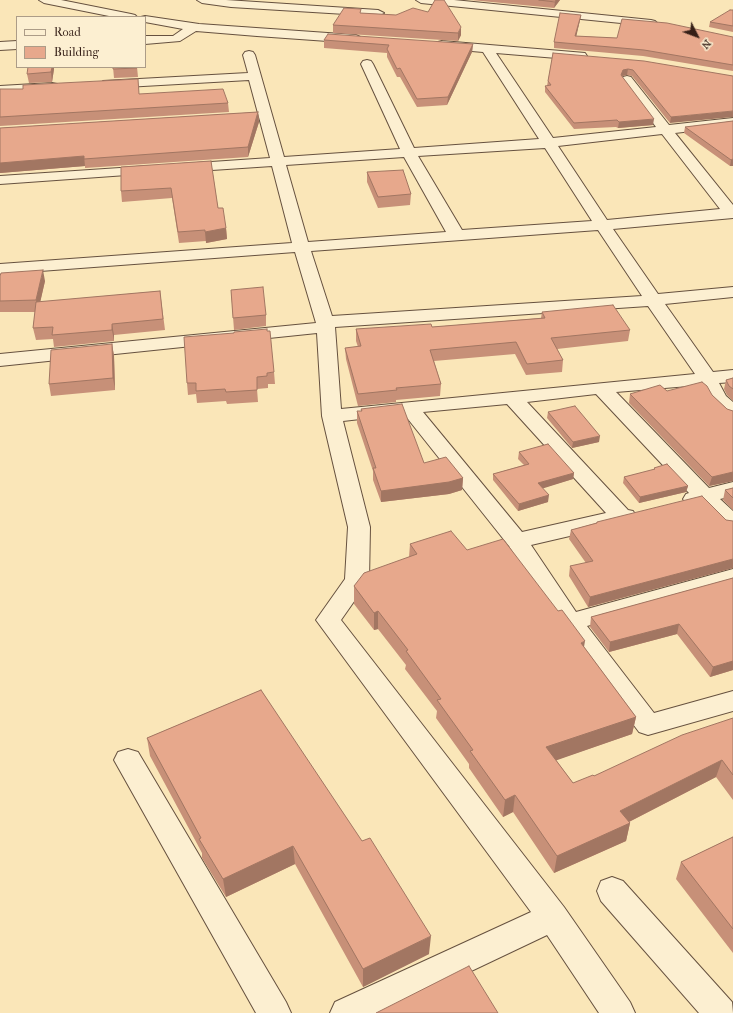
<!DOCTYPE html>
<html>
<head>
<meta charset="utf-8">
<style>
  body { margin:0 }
  #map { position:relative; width:733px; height:1013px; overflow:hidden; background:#fae6b8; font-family:"IM FELL French Canon",serif }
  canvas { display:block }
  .legend { position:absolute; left:16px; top:16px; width:130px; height:52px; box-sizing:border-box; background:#fcefd1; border:1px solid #ac9c87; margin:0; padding:5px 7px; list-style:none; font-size:12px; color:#351f17 }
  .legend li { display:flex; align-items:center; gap:8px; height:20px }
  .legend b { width:20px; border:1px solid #ac9c87 }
  .north { position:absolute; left:677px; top:16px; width:40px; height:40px; -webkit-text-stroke:3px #fcefd1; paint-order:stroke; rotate:132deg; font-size:11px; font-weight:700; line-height:16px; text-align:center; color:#351f17 }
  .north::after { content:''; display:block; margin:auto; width:14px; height:18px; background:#351f17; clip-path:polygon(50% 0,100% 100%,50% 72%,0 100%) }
</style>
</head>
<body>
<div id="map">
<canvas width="733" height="1013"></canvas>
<ul class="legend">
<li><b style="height:5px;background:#fcefd1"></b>Road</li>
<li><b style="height:11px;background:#e7a88c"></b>Building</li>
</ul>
<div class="north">N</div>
</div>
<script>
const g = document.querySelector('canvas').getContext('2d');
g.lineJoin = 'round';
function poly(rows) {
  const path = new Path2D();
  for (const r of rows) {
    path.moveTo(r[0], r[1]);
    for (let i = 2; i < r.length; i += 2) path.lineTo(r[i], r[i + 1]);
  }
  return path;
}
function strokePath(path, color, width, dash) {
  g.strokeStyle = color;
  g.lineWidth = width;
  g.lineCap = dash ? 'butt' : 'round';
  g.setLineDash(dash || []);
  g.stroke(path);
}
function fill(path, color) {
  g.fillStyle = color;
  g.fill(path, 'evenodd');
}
const street = poly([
  [39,0,61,0,131,14,135,15,137,17,114,17,44,3,39,0],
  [197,0,226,0,378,10,384,13,378,16,231,7,202,3,197,0],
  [416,0,454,0,651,20,655,21,657,23,655,25,651,26,421,3,416,0],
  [145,16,199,24,356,35,360,37,362,39,360,41,356,43,257,36,196,31,180,41,145,44,145,36,173,36,183,29,145,22,145,17,141,17,145,16],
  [17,41,17,49,0,50,0,42,17,41],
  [442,41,585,53,587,56,585,59,581,60,496,53,553,138,656,127,621,80,623,77,627,76,631,77,669,125,733,118,733,126,675,133,733,205,733,218,613,229,658,294,733,287,733,297,665,304,713,372,733,370,733,382,719,383,726,396,733,402,733,419,726,417,711,403,701,385,616,392,709,488,733,482,733,496,720,499,733,511,733,530,725,528,700,504,694,506,686,504,683,499,686,494,689,493,596,394,527,402,628,510,633,511,636,516,633,521,630,522,531,545,576,612,733,569,733,585,587,626,654,713,733,691,733,711,648,735,639,732,561,628,509,546,404,414,343,421,370,527,369,580,341,620,564,907,630,1002,635,1013,599,1013,547,935,383,1013,330,1013,335,1002,531,912,316,620,345,579,348,527,322,416,317,333,0,366,0,354,316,323,295,252,0,274,0,264,292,243,272,166,182,172,177,171,175,168,177,165,182,164,270,158,249,80,108,88,103,87,102,84,103,81,248,73,243,55,245,52,249,51,253,52,255,55,284,157,400,149,361,64,363,61,367,60,371,61,373,64,414,148,539,139,483,52,438,48,436,45,438,42,442,41],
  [662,134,720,209,607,220,558,146,662,134],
  [545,148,592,221,462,230,418,156,545,148],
  [404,157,446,232,308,242,286,165,404,157],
  [598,230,642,296,332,316,311,251,598,230],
  [648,306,695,374,341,409,335,327,648,306],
  [507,404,606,513,522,532,423,412,507,404],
  [52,83,57,84,58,87,57,90,0,94,0,86,52,83],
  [150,166,155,167,157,170,155,173,0,184,0,176,150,166],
  [128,749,138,752,286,1002,291,1013,256,1013,114,760,118,752,128,749],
  [612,877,623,881,732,1002,733,1013,699,1013,601,901,597,891,601,881,612,877]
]);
const wall = poly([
  [471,0,560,0,554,8],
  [733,10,733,32,709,27,710,22],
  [428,12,461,35,458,41,333,33,333,25,361,13,396,15],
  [581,15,580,20,576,36,617,38,733,37,733,71,643,56,554,48,554,42],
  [324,40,473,44,472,52,447,105,417,107,400,77,397,77,387,57,387,53,324,48],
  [553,53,733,76,670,123,632,76,627,75,622,76,653,125,618,128,616,127,574,129,545,92,545,86,547,86],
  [113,67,137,67,138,77,114,78],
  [54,69,52,82,29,83,27,74],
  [0,89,140,94,228,103,229,112,0,126],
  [258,112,259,122,248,157,85,168,85,166,0,173,0,128],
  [733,121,733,166,730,166,684,133,685,127],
  [211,161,218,208,226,228,227,239,206,243,206,241,179,243,172,198,122,202,121,191],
  [367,172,411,194,410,205,378,208,367,182],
  [0,276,45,281,40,302,160,291,165,330,114,335,114,341,54,347,53,339,36,340,33,328,35,312,0,312],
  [231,290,266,315,266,326,234,330],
  [542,312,630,330,628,341,557,349,563,360,562,372,526,375,515,354,434,361,441,384,440,396,396,400,396,402,358,406,346,359,345,348,358,347,356,341,356,329,432,327,541,318],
  [112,344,114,356,115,390,51,396,49,384],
  [274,372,275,384,268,384,268,388,257,389,258,402,227,404,226,401,197,403,196,394,188,395,187,383],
  [733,378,733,401,727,395,724,389,726,380],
  [667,391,712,395,727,409,733,411,733,481,709,486,629,403,630,394],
  [361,409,424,463,463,478,462,490,449,494,381,502,373,480,373,471,357,423,357,411,361,411],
  [548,412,599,442,572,448,547,418],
  [519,452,574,473,573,479,542,488,548,502,518,511,493,480,493,474,524,465,518,459],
  [654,468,688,486,686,492,639,503,623,483,624,477,654,470],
  [733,488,733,510,723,500,725,490],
  [726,520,733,521,733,568,588,607,569,576,570,566,586,563,569,539,571,530,596,523,597,522],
  [410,544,467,550,584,647,636,717,632,734,556,760,573,783,594,776,733,718,733,800,716,777,629,822,630,823,626,841,554,873,513,812,503,817,469,768,469,764,436,718,437,711,405,669,406,665,378,629,374,630,354,604,354,586,409,557],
  [733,578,733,670,710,677,677,634,609,652,590,627,591,617],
  [261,690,429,954,363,987,295,864,226,897,202,858,202,853,150,756,147,738],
  [733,837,733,953,676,879,681,862]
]);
const shadedWall = poly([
  [556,0,560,0,554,8,555,2],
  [581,15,580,20,575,42,575,36],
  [461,27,461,35,458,41,458,33],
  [473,44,472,52,447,105,448,97],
  [52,67,54,67,54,69,52,82,51,72],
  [628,69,627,75,622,76,621,75,623,70],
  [733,111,733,117,670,123,671,117],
  [258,112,259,122,248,157,248,147],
  [654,119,653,125,618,128,619,122],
  [84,156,85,166,0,173,0,163],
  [733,159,733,166,730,166,731,160],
  [226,228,227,239,206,243,205,232],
  [43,270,45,281,38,312,36,300],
  [112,324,114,335,114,341,112,330],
  [112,344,114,356,115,390,113,378],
  [600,436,599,442,572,448,573,442],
  [733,472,733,481,709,486,712,477],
  [574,473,573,479,538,490,538,483],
  [463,478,462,490,449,494,381,502,381,491],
  [688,486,686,492,639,503,640,497],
  [549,495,548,502,518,511,519,504],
  [733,559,733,568,588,607,590,597],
  [378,611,378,629,374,630,374,613],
  [679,624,677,634,609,652,610,642],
  [585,641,582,659,581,643],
  [733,661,733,670,710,677,713,667],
  [636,717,632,734,543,765,546,747],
  [722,760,716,777,617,828,620,811],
  [515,795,513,812,503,817,505,800],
  [630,823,626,841,554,873,557,856],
  [293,846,295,864,226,897,223,879],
  [431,936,429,954,363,987,363,969]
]);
const building = poly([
  [435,0,444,0,461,27,458,33,333,25,344,8,361,9,360,13,396,15,413,8,428,12,435,0],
  [539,0,556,0,555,2,539,0],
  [730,10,733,10,733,26,710,22,730,10],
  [560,13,581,15,575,36,617,38,622,19,667,23,733,37,733,65,644,50,554,42,560,13],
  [328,34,473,44,448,97,417,99,400,68,397,69,387,49,389,45,324,40,328,34],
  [553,53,644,61,733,76,733,111,671,117,633,70,628,69,623,70,621,75,654,119,619,122,617,120,574,123,545,86,551,85,548,81,553,53],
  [28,67,52,67,51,72,27,74,28,67],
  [113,67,137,67,137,68,113,69,113,67],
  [138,79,139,94,223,89,228,103,0,117,0,89,23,89,23,85,138,79],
  [258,112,248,147,84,159,84,156,0,163,0,128,258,112],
  [733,121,733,159,731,160,685,127,733,121],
  [211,161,218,208,223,208,226,228,205,232,205,230,178,232,171,188,121,191,121,167,211,161],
  [403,170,411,194,378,197,367,172,403,170],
  [43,270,36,300,0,301,0,276,1,273,43,270],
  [263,287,266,315,233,318,231,290,263,287],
  [160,291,163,319,112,324,112,330,52,335,53,327,33,328,36,302,160,291],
  [613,305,630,330,551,338,563,360,527,364,516,342,430,350,441,384,396,388,397,390,358,394,345,348,361,346,356,329,431,324,432,327,545,318,542,312,613,305],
  [267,329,267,331,270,331,274,372,267,373,267,376,257,377,257,390,226,392,225,389,196,391,196,383,187,383,184,337,234,333,234,332,267,329],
  [112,344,113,378,49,384,51,350,112,344],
  [733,378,733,389,729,386,726,380,733,378],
  [702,382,707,386,712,395,727,409,733,411,733,472,712,477,630,394,660,385,667,391,702,382],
  [402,404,424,463,446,457,463,478,449,482,381,491,373,468,376,468,357,411,362,411,361,409,402,404],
  [575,406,600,436,573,442,548,412,575,406],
  [548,444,574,473,538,483,549,495,519,504,493,474,529,464,519,452,548,444],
  [667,464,688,486,640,497,624,477,655,469,654,468,667,464],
  [733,488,733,498,725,490,733,488],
  [702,496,726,520,733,521,733,559,590,597,570,566,593,561,571,530,597,523,597,522,702,496],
  [451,531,467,550,503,539,558,611,562,610,585,641,581,643,636,717,546,747,573,783,593,775,594,776,682,735,733,718,733,775,722,760,620,811,630,823,557,856,515,795,505,800,470,751,473,750,437,700,441,699,406,651,408,650,378,611,374,613,354,586,364,573,417,554,410,544,451,531],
  [733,578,733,661,713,667,679,624,610,642,591,617,733,578],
  [261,690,362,841,370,838,431,936,363,969,293,846,223,879,199,839,201,838,147,738,261,690],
  [733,837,733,929,681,862,733,837],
  [469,966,498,1013,376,1013,469,966]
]);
strokePath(street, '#66513f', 2);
fill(street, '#fcefd1');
fill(wall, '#c79078');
fill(shadedWall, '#a27662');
fill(building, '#e7a88c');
strokePath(building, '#a27662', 1);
</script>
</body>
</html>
